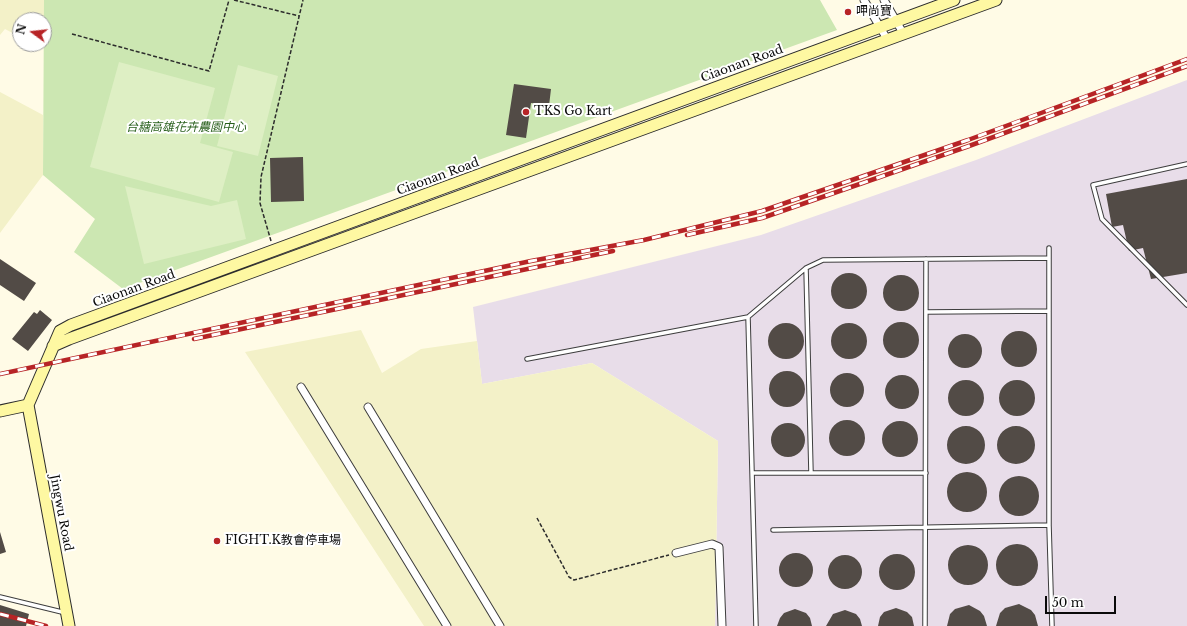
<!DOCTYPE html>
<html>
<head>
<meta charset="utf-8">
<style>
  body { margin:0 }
  #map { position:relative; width:1187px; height:626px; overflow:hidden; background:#fffbe6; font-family:"Libre Baskerville",serif }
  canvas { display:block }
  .north { position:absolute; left:12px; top:12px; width:40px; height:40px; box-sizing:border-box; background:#fff; border:1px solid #9d9d9d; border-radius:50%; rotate:285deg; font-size:11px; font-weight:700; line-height:16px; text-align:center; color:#0a0a0a }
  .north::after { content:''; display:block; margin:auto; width:14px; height:18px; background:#b72426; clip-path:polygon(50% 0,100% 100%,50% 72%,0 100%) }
  .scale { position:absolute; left:1045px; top:596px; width:71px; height:18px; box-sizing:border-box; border:2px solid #0a0a0a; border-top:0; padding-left:5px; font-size:12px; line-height:14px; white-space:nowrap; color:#0a0a0a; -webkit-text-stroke:3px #fff; paint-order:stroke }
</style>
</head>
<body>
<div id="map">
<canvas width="1187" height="626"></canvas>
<div class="north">N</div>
<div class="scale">50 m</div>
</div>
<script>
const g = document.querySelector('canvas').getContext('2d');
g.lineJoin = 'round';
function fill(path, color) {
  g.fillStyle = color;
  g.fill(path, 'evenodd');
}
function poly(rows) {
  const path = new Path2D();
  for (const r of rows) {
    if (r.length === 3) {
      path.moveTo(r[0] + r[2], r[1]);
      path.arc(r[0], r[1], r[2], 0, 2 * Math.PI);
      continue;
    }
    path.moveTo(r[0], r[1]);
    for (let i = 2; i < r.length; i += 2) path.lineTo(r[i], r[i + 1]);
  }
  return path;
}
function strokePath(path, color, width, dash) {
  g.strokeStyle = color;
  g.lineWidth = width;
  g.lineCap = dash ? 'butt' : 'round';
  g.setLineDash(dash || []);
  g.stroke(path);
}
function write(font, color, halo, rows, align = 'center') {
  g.font = font + ' "Libre Baskerville","Noto Sans TC",serif';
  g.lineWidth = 4;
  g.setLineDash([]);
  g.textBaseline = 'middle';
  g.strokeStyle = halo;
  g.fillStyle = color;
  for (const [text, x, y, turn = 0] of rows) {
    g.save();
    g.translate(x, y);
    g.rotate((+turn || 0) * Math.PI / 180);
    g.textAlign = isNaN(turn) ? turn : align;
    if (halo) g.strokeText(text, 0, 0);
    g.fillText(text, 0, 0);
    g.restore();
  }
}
const industrial = poly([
  [1187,80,1187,626,715,626,718,441,592,363,482,384,473,307,761,235,976,160]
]);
const farmland = poly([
  [0,0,44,0,44,21,20,20,20,37,5,29,0,35],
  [0,92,43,115,43,175,0,233],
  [361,330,382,373,421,349,477,341,482,384,592,363,718,441,715,626,424,626,245,352]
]);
const green = poly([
  [44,0,820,0,837,30,123,289,74,252,95,219,43,175]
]);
const pitch = poly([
  [119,62,215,88,200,143,233,152,219,202,90,167],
  [238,65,278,76,258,156,217,146],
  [125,186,211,206,237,200,246,239,144,264]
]);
const building = poly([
  [514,84,551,89,549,106,531,103,526,138,506,135],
  [303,157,304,201,271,202,270,158],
  [1187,179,1187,273,1151,279,1143,248,1129,251,1123,225,1112,227,1106,194],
  [0,259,36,283,24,301,0,285],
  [849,291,18],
  [901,293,18],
  [40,310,52,320,28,351,12,339,34,312,37,314],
  [901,340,18],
  [786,341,18],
  [849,341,18],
  [1019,349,18],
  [965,351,17],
  [787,389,18],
  [847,390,17],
  [902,392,17],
  [966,398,18],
  [1017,398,18],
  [847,438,18],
  [900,439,18],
  [788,440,17],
  [1016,445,19],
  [966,445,19],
  [967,492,20],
  [1019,496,20],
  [0,532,6,552,0,554],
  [1017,565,21],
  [968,565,20],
  [796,570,17],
  [897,572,18],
  [845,572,17],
  [1019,604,1031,610,1035,615,1038,626,996,626,1000,613,1005,608],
  [0,605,29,614,26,626,0,626],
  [969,605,980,611,984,616,987,626,947,626,950,614,955,609],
  [896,608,907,612,912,617,914,626,878,626,880,617,884,612],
  [795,609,806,613,810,618,812,626,777,626,780,618,784,613],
  [845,610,856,614,860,619,862,626,826,626,833,614]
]);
const path = poly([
  [234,0,299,16],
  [72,34,209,71,229,0],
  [271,241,260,203,261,177,303,0],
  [537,518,569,577,574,580,669,555]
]);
const lane = poly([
  [1187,164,1093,185,1102,219,1187,305],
  [1049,248,1049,525,1052,626],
  [806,268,811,473],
  [926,312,1049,311],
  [748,317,756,626],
  [527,359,748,317,806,268,823,260,1049,258],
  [752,473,926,473],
  [773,530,1049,525],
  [0,597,66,613],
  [925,626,926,259]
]);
const street = poly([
  [864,0,887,39],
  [884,0,903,33],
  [301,387,447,626],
  [368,407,500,626],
  [676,553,712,544,719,547,722,626]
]);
const secondary = poly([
  [53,346,69,339,996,0],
  [28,405,60,331,71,325,954,0],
  [28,405,69,626],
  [0,411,28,405]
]);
const rail = poly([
  [687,235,762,218,969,146,1187,66],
  [194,339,613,251],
  [0,374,531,261,644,240,762,211,968,140,1187,59],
  [0,614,46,626]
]);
const markers = [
  [848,12,4,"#b72426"],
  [526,112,4,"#b72426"],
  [217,541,4,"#b72426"]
];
const poiNames = [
  ["呷尚寶",856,12],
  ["TKS Go Kart",534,112],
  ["FIGHT.K教會停車場",225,541]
];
const streetNames = [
  ["Ciaonan Road",742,64,-20],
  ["Ciaonan Road",438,177,-20],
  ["Ciaonan Road",134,289,-20],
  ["Jingwu Road",61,513,79]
];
const parkNames = [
  ["台糖高雄花卉農園中心",186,128]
];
fill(industrial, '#e8dde9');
fill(farmland, '#f3f1c8');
fill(green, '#cce7b2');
fill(pitch, '#deefc4');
fill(building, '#524b46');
strokePath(lane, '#3d3d3d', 5.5);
strokePath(street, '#3d3d3d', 9);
strokePath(secondary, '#2c2c2c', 13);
strokePath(path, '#2c2c2c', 1.5, [4, 2]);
strokePath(lane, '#fff', 3.5);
strokePath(street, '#fff', 7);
strokePath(secondary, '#fef8a2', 11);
strokePath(rail, '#b72426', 4.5);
strokePath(rail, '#fff', 3, [9]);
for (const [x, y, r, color] of markers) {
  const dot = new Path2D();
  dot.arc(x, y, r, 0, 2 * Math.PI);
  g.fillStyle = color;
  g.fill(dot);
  strokePath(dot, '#fff', 1.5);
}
write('12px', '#0a0a0a', '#fff', poiNames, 'left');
write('12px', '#0a0a0a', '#fff', streetNames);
write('italic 12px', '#285f1c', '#fff', parkNames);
</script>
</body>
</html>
